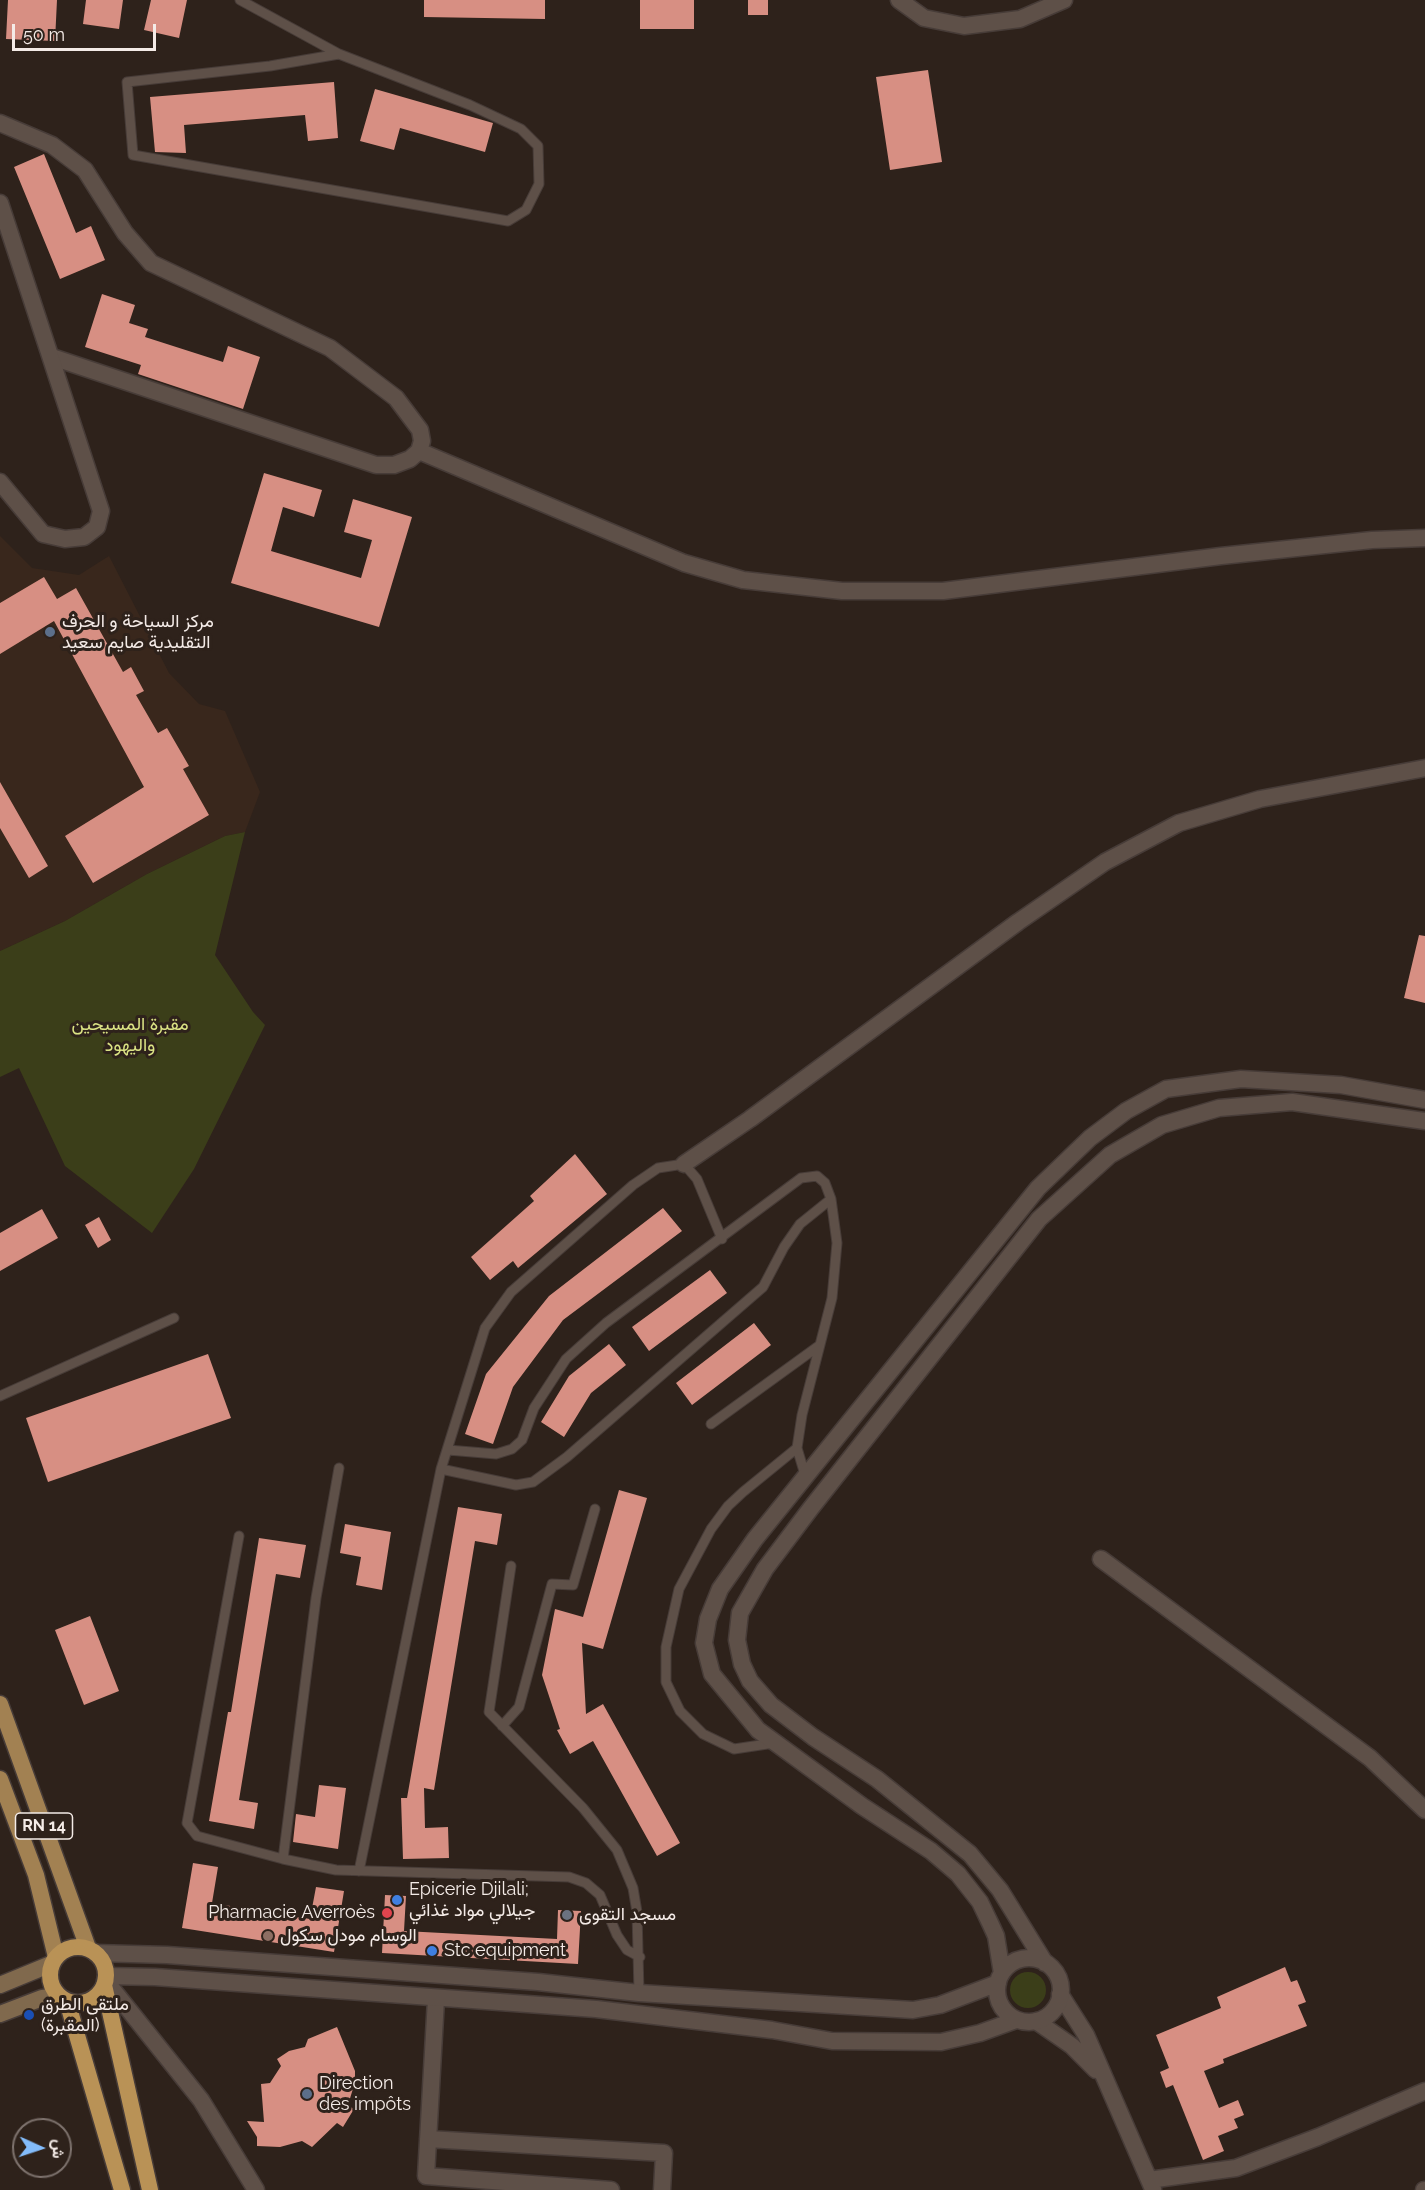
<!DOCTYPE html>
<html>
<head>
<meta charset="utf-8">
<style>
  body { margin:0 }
  #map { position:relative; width:1425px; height:2190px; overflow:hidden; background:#2e221b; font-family:Raleway,Vazirmatn,sans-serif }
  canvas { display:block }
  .north { position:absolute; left:12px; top:2118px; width:60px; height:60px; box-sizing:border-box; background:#2e221b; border:2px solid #7d726d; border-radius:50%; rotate:93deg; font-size:16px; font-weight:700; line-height:24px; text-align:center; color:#f4ebe7 }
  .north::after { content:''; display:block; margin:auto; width:21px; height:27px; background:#83bcfb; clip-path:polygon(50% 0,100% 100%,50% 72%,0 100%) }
  .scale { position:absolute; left:12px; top:24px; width:144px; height:27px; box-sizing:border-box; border:3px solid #f4ebe7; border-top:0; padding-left:8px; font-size:18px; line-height:21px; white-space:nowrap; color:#f4ebe7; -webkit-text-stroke:4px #2e221b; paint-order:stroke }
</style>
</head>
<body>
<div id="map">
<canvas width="1425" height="2190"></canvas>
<div class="north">ش</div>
<div class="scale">50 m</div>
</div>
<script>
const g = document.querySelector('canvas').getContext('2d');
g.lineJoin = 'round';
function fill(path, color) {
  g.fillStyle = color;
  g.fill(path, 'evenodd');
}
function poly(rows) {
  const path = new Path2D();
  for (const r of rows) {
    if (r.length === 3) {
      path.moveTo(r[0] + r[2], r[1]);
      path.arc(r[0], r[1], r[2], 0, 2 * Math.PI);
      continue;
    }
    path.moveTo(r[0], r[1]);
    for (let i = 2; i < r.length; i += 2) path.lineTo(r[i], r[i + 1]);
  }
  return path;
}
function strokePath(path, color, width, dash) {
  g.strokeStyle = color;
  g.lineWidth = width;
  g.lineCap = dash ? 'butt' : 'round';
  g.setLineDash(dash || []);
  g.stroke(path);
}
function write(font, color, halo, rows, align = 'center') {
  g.font = font + ' Raleway,Vazirmatn,sans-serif';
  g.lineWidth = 6;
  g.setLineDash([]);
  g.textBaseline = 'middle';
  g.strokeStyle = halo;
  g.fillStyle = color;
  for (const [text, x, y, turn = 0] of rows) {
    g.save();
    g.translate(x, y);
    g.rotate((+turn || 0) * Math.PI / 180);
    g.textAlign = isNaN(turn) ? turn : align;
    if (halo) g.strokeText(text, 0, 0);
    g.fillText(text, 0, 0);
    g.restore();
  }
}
const built = poly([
  [0,536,32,568,79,575,109,556,169,673,199,704,225,711,260,792,245,832,225,836,147,874,65,921,0,951]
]);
const green = poly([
  [245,832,215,955,253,1012,265,1025,194,1169,152,1233,65,1166,19,1068,0,1077,0,951,65,921,147,874,225,836],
  [1028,1990,18]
]);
const building = poly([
  [8,0,57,0,55,41,6,39],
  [86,0,123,0,119,29,83,24],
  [151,0,187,0,179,38,144,30],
  [424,0,545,0,545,19,424,17],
  [640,0,694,0,694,29,640,29],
  [748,0,768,0,768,15,748,15],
  [928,70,942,162,890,170,876,77],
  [334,82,338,138,308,141,305,115,184,125,186,153,155,152,150,97],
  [375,89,493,123,485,152,400,128,394,150,360,141],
  [44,154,76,233,91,226,105,260,60,279,14,167],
  [102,294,135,305,129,323,148,329,145,337,223,362,228,346,260,357,243,409,138,374,141,365,85,347],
  [264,473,322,490,314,517,283,507,271,551,361,578,372,540,344,532,353,499,412,517,379,627,231,583],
  [44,577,57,599,76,588,123,672,131,667,144,691,136,695,158,733,167,728,189,766,183,769,209,815,93,883,65,836,144,787,54,621,0,654,0,603],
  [0,782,48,866,29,878,0,828],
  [1419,935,1425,936,1425,1003,1404,998],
  [575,1154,607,1194,518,1268,513,1261,490,1280,471,1257,534,1201,530,1196],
  [663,1208,682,1231,563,1320,513,1387,493,1444,465,1434,486,1374,549,1296],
  [42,1209,58,1238,0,1271,0,1233],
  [99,1217,111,1240,98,1248,85,1225],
  [710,1270,727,1293,649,1351,632,1327],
  [754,1323,771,1345,692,1405,676,1383],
  [609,1344,626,1365,591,1393,564,1437,541,1422,569,1376],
  [208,1354,231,1418,48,1482,26,1418],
  [619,1490,647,1498,603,1649,582,1643,586,1714,603,1704,680,1843,657,1856,593,1741,570,1754,557,1730,560,1729,542,1675,555,1609,583,1617],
  [458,1507,502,1514,497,1545,475,1541,434,1790,424,1788,425,1828,448,1827,449,1858,403,1859,401,1798,407,1798],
  [345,1524,391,1532,382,1590,356,1585,361,1557,340,1553],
  [259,1538,306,1545,300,1578,276,1574,239,1800,258,1803,254,1829,209,1821,228,1712,231,1712],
  [90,1616,119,1691,84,1705,55,1630],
  [319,1785,346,1788,338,1849,293,1842,296,1814,315,1817],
  [193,1863,218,1867,212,1903,310,1919,316,1887,344,1891,334,1952,182,1928],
  [385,1895,406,1896,404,1931,557,1939,558,1910,581,1911,578,1964,382,1953],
  [1285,1967,1291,1982,1297,1980,1306,2002,1298,2005,1307,2026,1223,2059,1224,2063,1204,2071,1219,2108,1238,2100,1244,2115,1234,2119,1238,2128,1218,2136,1224,2151,1203,2160,1173,2085,1166,2088,1160,2072,1169,2068,1156,2035,1221,2008,1217,1997],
  [337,2027,355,2071,355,2082,348,2105,354,2109,343,2127,337,2123,312,2147,302,2141,280,2147,257,2146,257,2137,247,2121,264,2122,261,2084,270,2083,281,2066,277,2059,289,2051,305,2047,308,2039]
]);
const service = poly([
  [240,0,339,54,470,105,521,129,538,146,539,184,526,210,508,221,133,155,127,82,270,66,339,54],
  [0,1396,174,1318],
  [711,1424,820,1345],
  [448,1450,496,1454,512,1449,522,1440,534,1408,566,1359,606,1323,801,1178,817,1176,825,1183,831,1199,837,1243,832,1298,802,1415,797,1448,806,1478],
  [339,1468,316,1598,283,1859,336,1870,569,1877,586,1883,600,1895,617,1935,627,1950,640,1957],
  [441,1469,516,1485,533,1482,567,1457,763,1287,784,1247,800,1224,831,1199],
  [239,1536,187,1823,197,1836,283,1859],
  [511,1566,489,1712,583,1808,617,1850,633,1888,637,1912,639,1993],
  [502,1726,519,1707,552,1584,573,1585,595,1509],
  [774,1743,734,1749,703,1734,680,1711,666,1682,666,1647,679,1589,711,1529,728,1506,743,1492,797,1448],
  [359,1871,441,1469,485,1328,511,1292,633,1185,658,1168,684,1164,697,1179,722,1239]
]);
const minor = poly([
  [899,0,924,18,964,26,1020,19,1064,0],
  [0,123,52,145,85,170,125,233,151,263,330,348,396,398,420,430,422,441,419,451,410,459,394,465,376,465,52,357],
  [419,451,684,563,743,580,842,591,943,591,1221,556,1372,540,1425,538],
  [684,1164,750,1119,1018,922,1105,862,1179,823,1260,799,1425,768],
  [1101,1559,1370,1758,1425,1810],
  [105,1980,201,2100,256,2190],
  [1060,1994,1086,2035,1153,2189],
  [436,1999,426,2176,611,2190],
  [1036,2021,1072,2046,1096,2070],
  [428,2139,664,2153,662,2190],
  [1149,2180,1236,2168,1318,2137,1425,2091],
  [1424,2190,1425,2190]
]);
const tertiary = poly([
  [0,203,101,511,97,527,84,537,65,539,43,534,0,482],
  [95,1953,167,1955,538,1982,639,1993,913,2010,940,2005,998,1983],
  [1029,1990,32],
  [1045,1963,1000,1890,970,1854,877,1779,813,1737,771,1705,750,1681,742,1664,737,1640,740,1613,765,1569,811,1508,1039,1219,1110,1155,1162,1125,1219,1108,1292,1102,1425,1121],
  [1002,1973,996,1936,991,1925,980,1902,958,1874,931,1851,862,1806,758,1730,712,1674,704,1643,708,1619,720,1589,755,1539,1038,1188,1090,1138,1126,1111,1166,1089,1241,1079,1341,1085,1425,1100],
  [106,1976,155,1977,596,2009,772,2030,832,2041,941,2042,980,2033,1016,2020]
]);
const secondary = poly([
  [0,1985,51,1964],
  [0,2014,42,1998,59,1996]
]);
const primary = poly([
  [0,1704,88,1948],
  [0,1779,36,1875,56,1957]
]);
const trunk = poly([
  [78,1975,28],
  [104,1985,150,2190],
  [67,2001,122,2190]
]);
const markers = [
  [50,632,6,"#5c6f8a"],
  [397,1900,6,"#3f7fe0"],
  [387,1913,6,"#e0444e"],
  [567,1915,6,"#6b7280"],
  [268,1936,6,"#8d6e63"],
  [432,1951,6,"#3f7fe0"],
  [29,2015,6,"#1a4fb4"],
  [307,2094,6,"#5c6f8a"]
];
const shields = [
  [44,1826,57]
];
const shieldNames = [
  ["RN 14",44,1826]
];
const poiNames = [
  ["مركز السياحة و الحرف",62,622],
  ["التقليدية صايم سعيد",62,643],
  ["Epicerie Djilali;",409,1890],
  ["جيلالي مواد غذائي",409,1911],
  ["Pharmacie Averroès",375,1913,"right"],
  ["مسجد التقوى",579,1915],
  ["الوسام مودل سكول",280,1936],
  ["Stc equipment",444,1951],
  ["ملتقى الطرق",41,2005],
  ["(المقبرة)",41,2026],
  ["Direction",319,2084],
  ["des impôts",319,2105]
];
const parkNames = [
  ["مقبرة المسيحين",130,1025],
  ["واليهود",130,1046]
];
fill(built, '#39271c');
fill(green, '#3b3e19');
fill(building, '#d78f83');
strokePath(service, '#473c38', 11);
strokePath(minor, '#473c38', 19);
strokePath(tertiary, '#473c38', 19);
strokePath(secondary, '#473c38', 19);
strokePath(primary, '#473c38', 19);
strokePath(trunk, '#473c38', 19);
strokePath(service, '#5e5048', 9);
strokePath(minor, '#5e5048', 16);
strokePath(tertiary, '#5e5048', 16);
strokePath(secondary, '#80694d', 16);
strokePath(primary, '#a28152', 16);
strokePath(trunk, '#b99256', 16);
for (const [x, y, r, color] of markers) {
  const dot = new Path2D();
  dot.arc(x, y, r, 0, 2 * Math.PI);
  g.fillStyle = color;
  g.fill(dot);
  strokePath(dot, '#2e221b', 2);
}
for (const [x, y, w] of shields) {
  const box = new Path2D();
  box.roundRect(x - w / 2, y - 13, w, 26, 4.5);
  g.fillStyle = '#2e221b';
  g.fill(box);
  strokePath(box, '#f4ebe7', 1.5);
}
write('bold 16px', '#f4ebe7', null, shieldNames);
write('18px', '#f4ebe7', '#2e221b', poiNames, 'left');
write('18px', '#dbe384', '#2e221b', parkNames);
</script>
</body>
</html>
